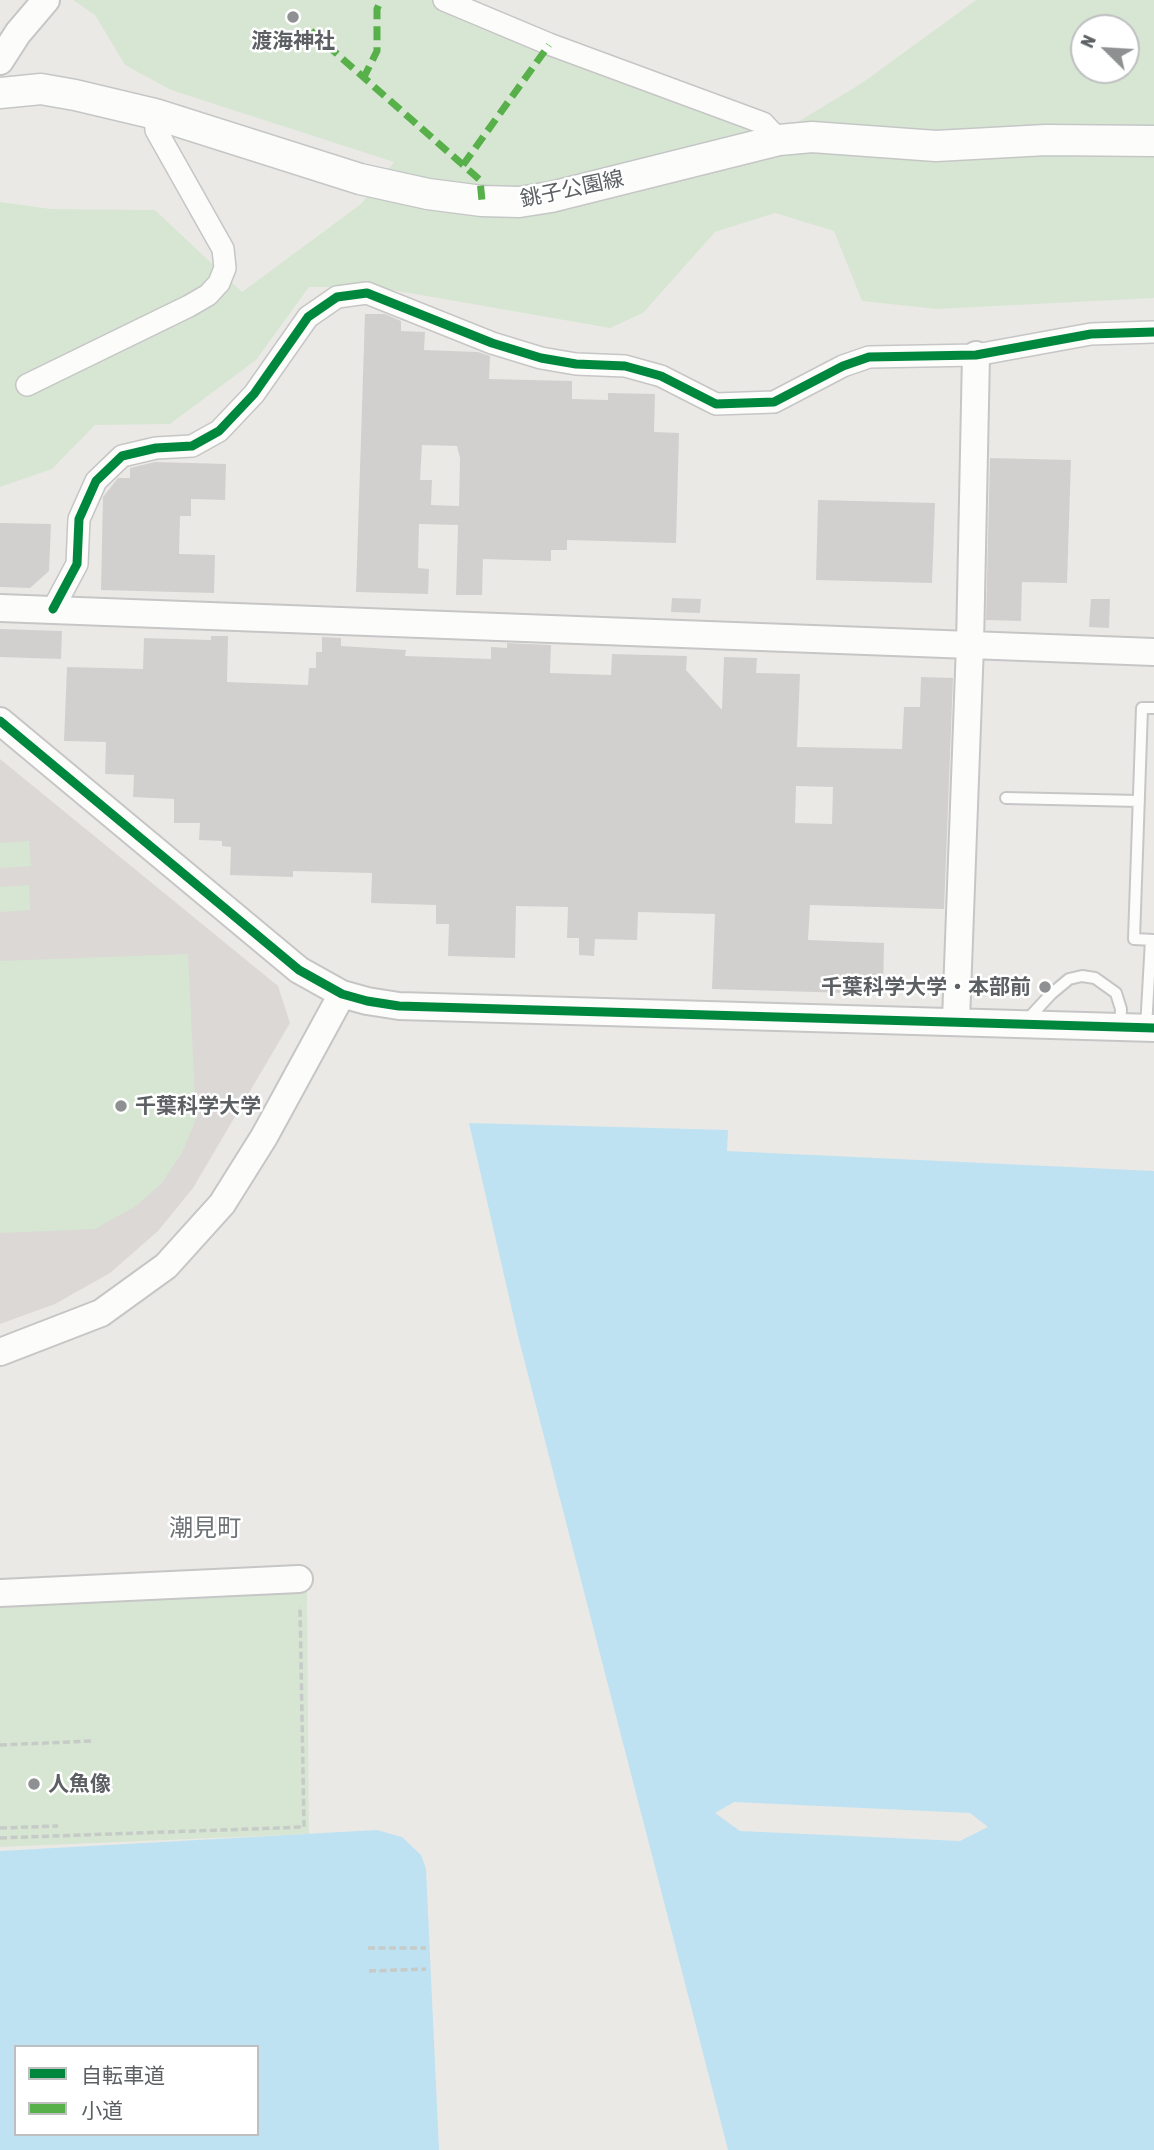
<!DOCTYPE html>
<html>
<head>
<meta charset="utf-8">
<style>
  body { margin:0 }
  #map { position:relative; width:1154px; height:2150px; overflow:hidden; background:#ebe9e6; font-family:"Asap Condensed","Noto Sans JP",sans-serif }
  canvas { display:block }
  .legend { position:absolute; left:14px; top:2045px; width:245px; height:91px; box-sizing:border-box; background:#fff; border:2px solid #bebfc1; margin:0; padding:9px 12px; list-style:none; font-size:21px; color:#5c6063 }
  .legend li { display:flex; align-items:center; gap:14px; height:35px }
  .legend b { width:35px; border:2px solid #bebfc1 }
  .north { position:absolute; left:1070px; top:14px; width:70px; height:70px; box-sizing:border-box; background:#fff; border:2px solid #bebfc1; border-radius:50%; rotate:294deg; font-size:19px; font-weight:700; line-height:28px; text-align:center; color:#5c6063 }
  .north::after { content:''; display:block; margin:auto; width:24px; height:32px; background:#8e9091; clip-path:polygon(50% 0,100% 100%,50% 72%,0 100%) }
</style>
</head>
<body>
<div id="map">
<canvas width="1154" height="2150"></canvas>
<ul class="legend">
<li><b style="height:9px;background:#00873e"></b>自転車道</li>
<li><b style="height:9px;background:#58b04a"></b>小道</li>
</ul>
<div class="north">N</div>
</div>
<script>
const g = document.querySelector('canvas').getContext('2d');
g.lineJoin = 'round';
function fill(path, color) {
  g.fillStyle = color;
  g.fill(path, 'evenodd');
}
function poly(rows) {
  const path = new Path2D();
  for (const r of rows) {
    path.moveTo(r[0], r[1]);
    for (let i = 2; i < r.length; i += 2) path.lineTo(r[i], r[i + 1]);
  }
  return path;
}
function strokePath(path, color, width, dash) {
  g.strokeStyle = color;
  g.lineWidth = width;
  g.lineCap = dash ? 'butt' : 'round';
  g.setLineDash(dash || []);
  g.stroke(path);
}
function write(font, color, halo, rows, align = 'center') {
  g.font = font + ' "Asap Condensed","Noto Sans JP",sans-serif';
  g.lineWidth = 5;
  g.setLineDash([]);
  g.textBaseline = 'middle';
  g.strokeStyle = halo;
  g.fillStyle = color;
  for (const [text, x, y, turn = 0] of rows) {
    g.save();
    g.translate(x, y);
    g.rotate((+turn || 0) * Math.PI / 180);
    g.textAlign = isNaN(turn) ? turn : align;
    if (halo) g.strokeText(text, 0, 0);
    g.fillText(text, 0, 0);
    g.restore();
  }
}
const education = poly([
  [0,759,278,986,290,1023,193,1188,158,1231,110,1273,55,1304,0,1324]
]);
const green = poly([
  [73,0,430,0,746,119,786,129,862,83,976,0,1154,0,1154,298,936,309,862,301,834,231,775,213,715,232,643,313,610,328,375,287,309,287,256,360,170,424,95,425,52,469,0,487,0,202,51,209,155,210,242,292,361,204,394,162,171,90,125,65,95,15],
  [1084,28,1126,28,1126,70,1084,70],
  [29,841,31,866,0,868,0,843],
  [29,885,30,910,0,912,0,887],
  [188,954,196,1119,182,1153,161,1184,136,1206,95,1229,0,1233,0,961],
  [307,1590,309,1834,0,1847,0,1606]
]);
const water = poly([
  [469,1123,728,1130,727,1151,1154,1171,1154,2150,728,2150,518,1336],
  [377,1830,402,1837,421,1855,426,1869,439,2150,0,2150,0,1851],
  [16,2047,257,2047,257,2134,16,2134]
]);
const pier = poly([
  [734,1802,970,1813,988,1827,960,1841,740,1831,715,1813]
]);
const building = poly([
  [365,314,385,314,401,321,401,331,425,332,424,350,478,352,490,356,489,379,572,381,572,399,608,400,608,393,655,394,654,432,679,433,676,543,567,540,567,550,551,550,551,561,483,559,482,595,456,595,458,525,419,524,418,568,429,569,428,594,356,592],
  [422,445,457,446,460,458,459,506,431,505,432,480,420,480],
  [990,458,1071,460,1067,583,1022,582,1021,621,986,620],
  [155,462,226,464,225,500,191,499,191,516,180,516,179,554,215,555,214,593,101,590,103,497,118,478,130,478,130,468],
  [818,500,935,503,932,583,816,580],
  [0,523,51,524,49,571,30,588,0,587],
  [672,598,701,599,700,613,671,612],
  [1091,599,1110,599,1109,628,1089,627],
  [0,629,62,631,61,659,0,657],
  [211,636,228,636,227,682,308,685,309,668,316,668,316,652,322,652,322,637,341,638,341,646,406,650,405,656,491,659,491,647,507,648,507,643,551,645,550,673,611,675,612,654,687,656,686,670,722,710,724,657,757,658,756,673,800,674,797,747,902,749,904,707,920,707,921,677,953,678,944,909,810,905,808,940,884,943,883,994,712,989,715,914,638,912,637,940,595,939,594,956,579,955,579,938,567,938,568,907,516,906,515,958,448,956,449,924,436,924,436,905,371,903,372,873,293,871,293,877,230,875,231,847,222,846,222,841,199,840,200,823,174,823,174,799,133,797,134,775,105,774,106,742,64,741,67,667,143,669,144,638,211,640],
  [796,786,833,787,832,824,795,823]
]);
const path = poly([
  [0,1745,92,1741],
  [0,1828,58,1826],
  [0,1838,304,1827,300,1606],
  [368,1948,426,1948],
  [369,1971,426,1969]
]);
const service = poly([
  [1154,708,1142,708,1134,939,1154,940],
  [1006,798,1139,801],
  [1026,1021,1051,994,1069,979,1082,976,1095,978,1116,993,1121,1009,1120,1027],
  [1146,1028,1151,940]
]);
const minor = poly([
  [444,0,549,44,763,123,779,140],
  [27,385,189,306,208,295,219,283,225,268,223,249,156,130,155,114],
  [53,609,77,564,79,519,96,481,122,456,156,448,192,446,219,431,254,394,308,317,337,297,367,293,492,343,541,358,576,364,625,366,661,376,716,404,774,402,843,366,869,357,976,355,1091,334,1154,332]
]);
const tertiary = poly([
  [0,61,18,33,46,0],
  [0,608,1154,652],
  [0,721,299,970,342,994,367,1001,399,1006,1154,1028],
  [956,1020,970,645,976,355],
  [0,1352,101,1313,166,1266,222,1204,264,1137,342,994],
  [0,1593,299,1579]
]);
const secondary = poly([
  [0,93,41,89,75,95,155,114,360,179,428,194,482,201,519,202,551,197,779,140,812,137,936,146,1046,140,1154,141]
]);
const quiet = poly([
  [311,31,480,180,482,201],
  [363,79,377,51,377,9,381,0],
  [463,165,549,45]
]);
const cycleway = poly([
  [53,609,77,564,79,519,96,481,122,456,156,448,192,446,219,431,254,394,308,317,337,297,367,293,492,343,541,358,576,364,625,366,661,376,716,404,774,402,843,366,869,357,976,355,1091,334,1154,332],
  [0,721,299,970,342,994,367,1001,399,1006,1154,1028]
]);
const markers = [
  [293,17,7,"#8e9091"],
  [1045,987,7,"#8e9091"],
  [121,1106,7,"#8e9091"],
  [34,1784,7,"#8e9091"]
];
const poiNames = [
  ["渡海神社",293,41,"center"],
  ["千葉科学大学・本部前",1031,987,"right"],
  ["千葉科学大学",135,1106],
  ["人魚像",48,1784]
];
const streetNames = [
  ["銚子公園線",572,189,-12]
];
const quarterNames = [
  ["潮見町",205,1528]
];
fill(education, '#dbd8d5');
fill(green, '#d7e6d3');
fill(water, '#bee2f2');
fill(pier, '#ebe9e6');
fill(building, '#d2d0cf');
strokePath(service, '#c6c6c6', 14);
strokePath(minor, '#c6c6c6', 24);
strokePath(tertiary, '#c6c6c6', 30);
strokePath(secondary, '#c5c6c6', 33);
strokePath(path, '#c6cbc8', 3.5, [7, 3.5]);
strokePath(service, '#fcfcfb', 10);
strokePath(minor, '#fcfcfb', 21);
strokePath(tertiary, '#fcfcfb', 26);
strokePath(secondary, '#fcfcfb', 30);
strokePath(quiet, '#58b04a', 7, [14, 7]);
strokePath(cycleway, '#00873e', 9);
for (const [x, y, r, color] of markers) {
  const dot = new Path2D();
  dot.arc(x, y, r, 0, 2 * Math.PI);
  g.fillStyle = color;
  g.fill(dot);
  strokePath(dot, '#fff', 2.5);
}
write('bold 21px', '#5c6063', '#fff', poiNames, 'left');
write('21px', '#5c6063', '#fff', streetNames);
write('24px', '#6d7275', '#fff', quarterNames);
</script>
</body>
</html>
